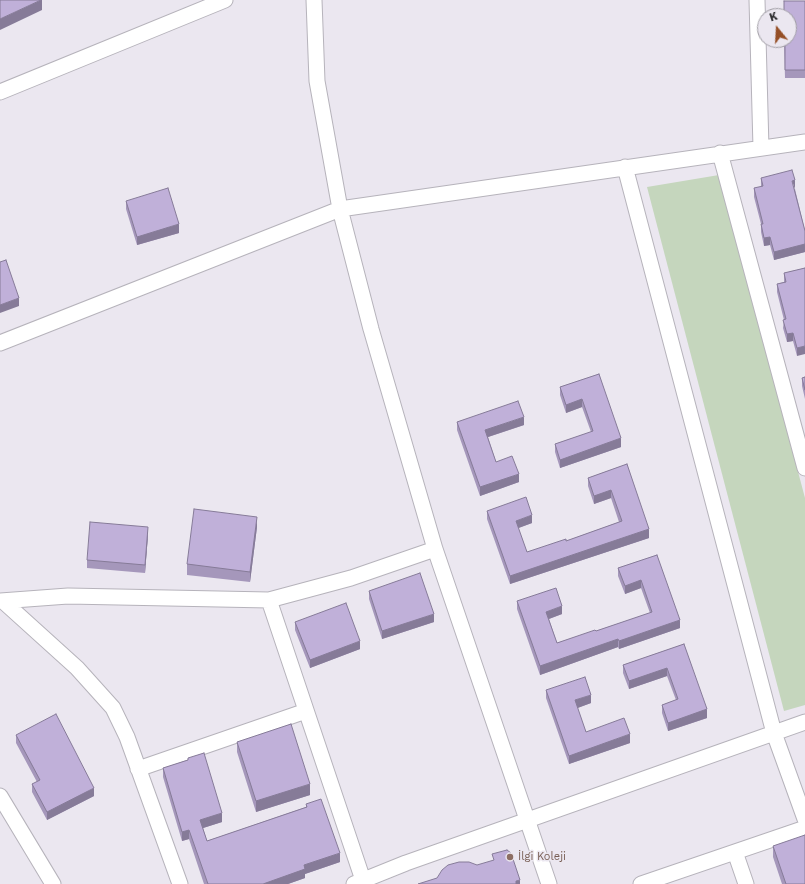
<!DOCTYPE html>
<html>
<head>
<meta charset="utf-8">
<style>
  body { margin:0 }
  #map { position:relative; width:805px; height:884px; overflow:hidden; background:#ebe7f0; font-family:"Work Sans",sans-serif }
  canvas { display:block }
  .north { position:absolute; left:757px; top:8px; width:40px; height:40px; box-sizing:border-box; background:#ebe7f0; border:1px solid #a09da4; border-radius:50%; rotate:342deg; font-size:11px; font-weight:700; line-height:16px; text-align:center; color:#2f2e31 }
  .north::after { content:''; display:block; margin:auto; width:14px; height:18px; background:#954f26; clip-path:polygon(50% 0,100% 100%,50% 72%,0 100%) }
</style>
</head>
<body>
<div id="map">
<canvas width="805" height="884"></canvas>
<div class="north">K</div>
</div>
<script>
const g = document.querySelector('canvas').getContext('2d');
g.lineJoin = 'round';
function fill(path, color) {
  g.fillStyle = color;
  g.fill(path, 'evenodd');
}
function poly(rows) {
  const path = new Path2D();
  for (const r of rows) {
    path.moveTo(r[0], r[1]);
    for (let i = 2; i < r.length; i += 2) path.lineTo(r[i], r[i + 1]);
  }
  return path;
}
function strokePath(path, color, width, dash) {
  g.strokeStyle = color;
  g.lineWidth = width;
  g.lineCap = dash ? 'butt' : 'round';
  g.setLineDash(dash || []);
  g.stroke(path);
}
function write(font, color, halo, rows, align = 'center') {
  g.font = font + ' "Work Sans",sans-serif';
  g.lineWidth = 3;
  g.setLineDash([]);
  g.textBaseline = 'middle';
  g.strokeStyle = halo;
  g.fillStyle = color;
  for (const [text, x, y, turn = 0] of rows) {
    g.save();
    g.translate(x, y);
    g.rotate((+turn || 0) * Math.PI / 180);
    g.textAlign = isNaN(turn) ? turn : align;
    if (halo) g.strokeText(text, 0, 0);
    g.fillText(text, 0, 0);
    g.restore();
  }
}
const green = poly([
  [719,175,805,498,805,705,784,711,647,187]
]);
const minor = poly([
  [314,0,317,81,340,209,371,329,435,549,549,884],
  [757,0,761,148],
  [0,92,225,0],
  [720,153,805,468],
  [625,167,774,733,805,819],
  [0,343,340,209,805,142],
  [269,600,363,880],
  [0,601,68,596,269,600,351,578,435,549],
  [3,601,77,668,113,708,127,737,180,884],
  [138,769,306,711],
  [0,796,53,884],
  [735,852,746,884],
  [354,884,406,863,805,722],
  [641,884,805,828]
]);
const wall = poly([
  [805,1,805,78,785,78,784,40],
  [761,178,795,189,805,231,805,252,774,260,770,245,764,246,761,232,761,224,754,197,754,188,761,187],
  [126,201,179,233,137,245,126,209],
  [805,268,797,356,793,341,787,342,783,328,784,320,777,292,777,284,784,282,784,273],
  [599,374,621,447,560,468,555,452,555,444,591,432,582,407,566,413,560,395,560,387],
  [805,377,805,399,802,386,802,378],
  [457,422,524,425,488,437,496,462,519,482,480,496,457,430],
  [627,464,649,538,510,584,487,519,487,511,532,523,518,528,527,552,566,541,619,522,611,498,594,504,588,486,588,478],
  [257,527,250,582,187,575,187,564],
  [148,535,145,573,87,568,87,560],
  [657,555,680,628,619,649,618,647,540,675,517,609,517,601,562,614,549,619,557,643,596,631,650,613,641,588,625,594,618,576,618,568],
  [369,591,434,622,382,639,369,599],
  [295,622,360,649,310,668,295,630],
  [684,644,707,718,668,731,662,713,662,705,676,700,667,676,629,689,623,673,623,665],
  [546,690,591,703,577,708,586,732,630,743,569,764,546,698],
  [16,735,94,796,47,820,32,792,32,784,37,782,16,743],
  [237,742,310,795,256,812,237,752],
  [188,758,222,822,203,828,207,841,306,807,306,804,340,862,305,874,305,878,288,884,204,884,189,839,182,841,163,777,163,768,188,761],
  [773,846,805,884,782,884,773,857]
]);
const shadedWall = poly([
  [41,0,42,0,42,10,0,30,0,19],
  [795,180,795,189,792,181],
  [179,224,179,233,137,245,137,237],
  [770,237,770,245,764,246,764,238],
  [805,244,805,252,774,260,774,252],
  [19,298,19,306,0,313,0,305],
  [793,333,793,341,787,342,787,334],
  [805,346,805,354,797,356,797,348],
  [582,399,582,407,566,413,566,405],
  [524,417,524,425,485,438,485,430],
  [621,438,621,447,560,468,560,460],
  [519,474,519,482,480,496,480,487],
  [611,490,611,498,594,504,594,496],
  [532,515,532,523,516,529,516,521],
  [257,517,257,527,250,582,250,572],
  [148,527,148,535,145,573,145,565],
  [649,529,649,538,510,584,510,576],
  [641,580,641,588,625,594,625,586],
  [562,606,562,614,546,620,546,612],
  [434,614,434,622,382,639,382,631],
  [680,620,680,628,619,649,619,641],
  [618,639,618,647,540,675,540,666],
  [360,641,360,649,310,668,310,660],
  [667,668,667,676,629,689,629,681],
  [591,695,591,703,575,709,575,700],
  [707,709,707,718,668,731,668,723],
  [630,734,630,743,569,764,569,756],
  [310,784,310,795,256,812,256,801],
  [94,788,94,796,47,820,47,812],
  [222,813,222,822,200,829,200,820],
  [189,830,189,839,182,841,182,832],
  [340,853,340,862,305,874,305,878,288,884,263,884,304,865],
  [520,880,520,884,516,884,516,881]
]);
const building = poly([
  [0,0,41,0,0,19,0,0],
  [784,1,805,1,805,70,785,70,785,40,789,40,789,16,784,16,784,1],
  [792,170,795,180,792,181,805,231,805,244,774,252,770,237,764,238,761,224,763,224,754,188,763,186,761,178,792,170],
  [168,188,179,224,137,237,126,201,168,188],
  [6,260,19,298,0,305,0,262,6,260],
  [805,268,805,346,797,348,793,333,787,334,783,320,786,319,777,284,786,282,784,273,805,268],
  [599,374,621,438,560,460,555,444,593,431,582,399,566,405,560,387,599,374],
  [805,377,805,390,802,378,805,377],
  [518,401,524,417,485,430,496,462,512,456,519,474,480,487,457,422,518,401],
  [627,464,649,529,510,576,487,511,526,497,532,515,516,521,527,552,566,539,566,541,622,521,611,490,594,496,588,478,627,464],
  [194,509,257,517,250,572,187,564,194,509],
  [90,522,148,527,145,565,87,560,90,522],
  [657,555,680,620,619,641,618,639,540,666,517,601,556,588,562,606,546,612,557,643,595,630,596,631,652,612,641,580,625,586,618,568,657,555],
  [420,573,434,614,382,631,369,591,420,573],
  [346,603,360,641,310,660,295,622,346,603],
  [684,644,707,709,668,723,662,705,678,699,667,668,629,681,623,665,684,644],
  [585,677,591,695,575,700,586,732,624,718,630,734,569,756,546,690,585,677],
  [56,714,94,788,47,812,32,784,40,780,16,735,56,714],
  [291,724,310,784,256,801,237,742,291,724],
  [204,753,222,813,200,820,207,841,307,807,306,804,321,799,340,853,304,865,305,869,263,884,208,884,189,830,182,832,163,768,188,760,188,758,204,753],
  [805,835,805,884,786,884,773,846,805,835],
  [507,850,511,853,520,880,516,881,516,884,418,884,437,878,442,870,448,865,459,862,469,862,477,865,494,860,492,854,507,850]
]);
const markers = [
  [510,857,4,"#8d6e63"]
];
const educationNames = [
  ["İlgi Koleji",518,857]
];
fill(green, '#c5d6bd');
strokePath(minor, '#b6b3bb', 17);
strokePath(minor, '#fff', 15);
fill(wall, '#a597bb');
fill(shadedWall, '#867b98');
fill(building, '#c0b0d9');
strokePath(building, '#867b98', 1);
for (const [x, y, r, color] of markers) {
  const dot = new Path2D();
  dot.arc(x, y, r, 0, 2 * Math.PI);
  g.fillStyle = color;
  g.fill(dot);
  strokePath(dot, '#ebe7f0', 1.5);
}
write('11px', '#785e54', '#ebe7f0', educationNames, 'left');
</script>
</body>
</html>
